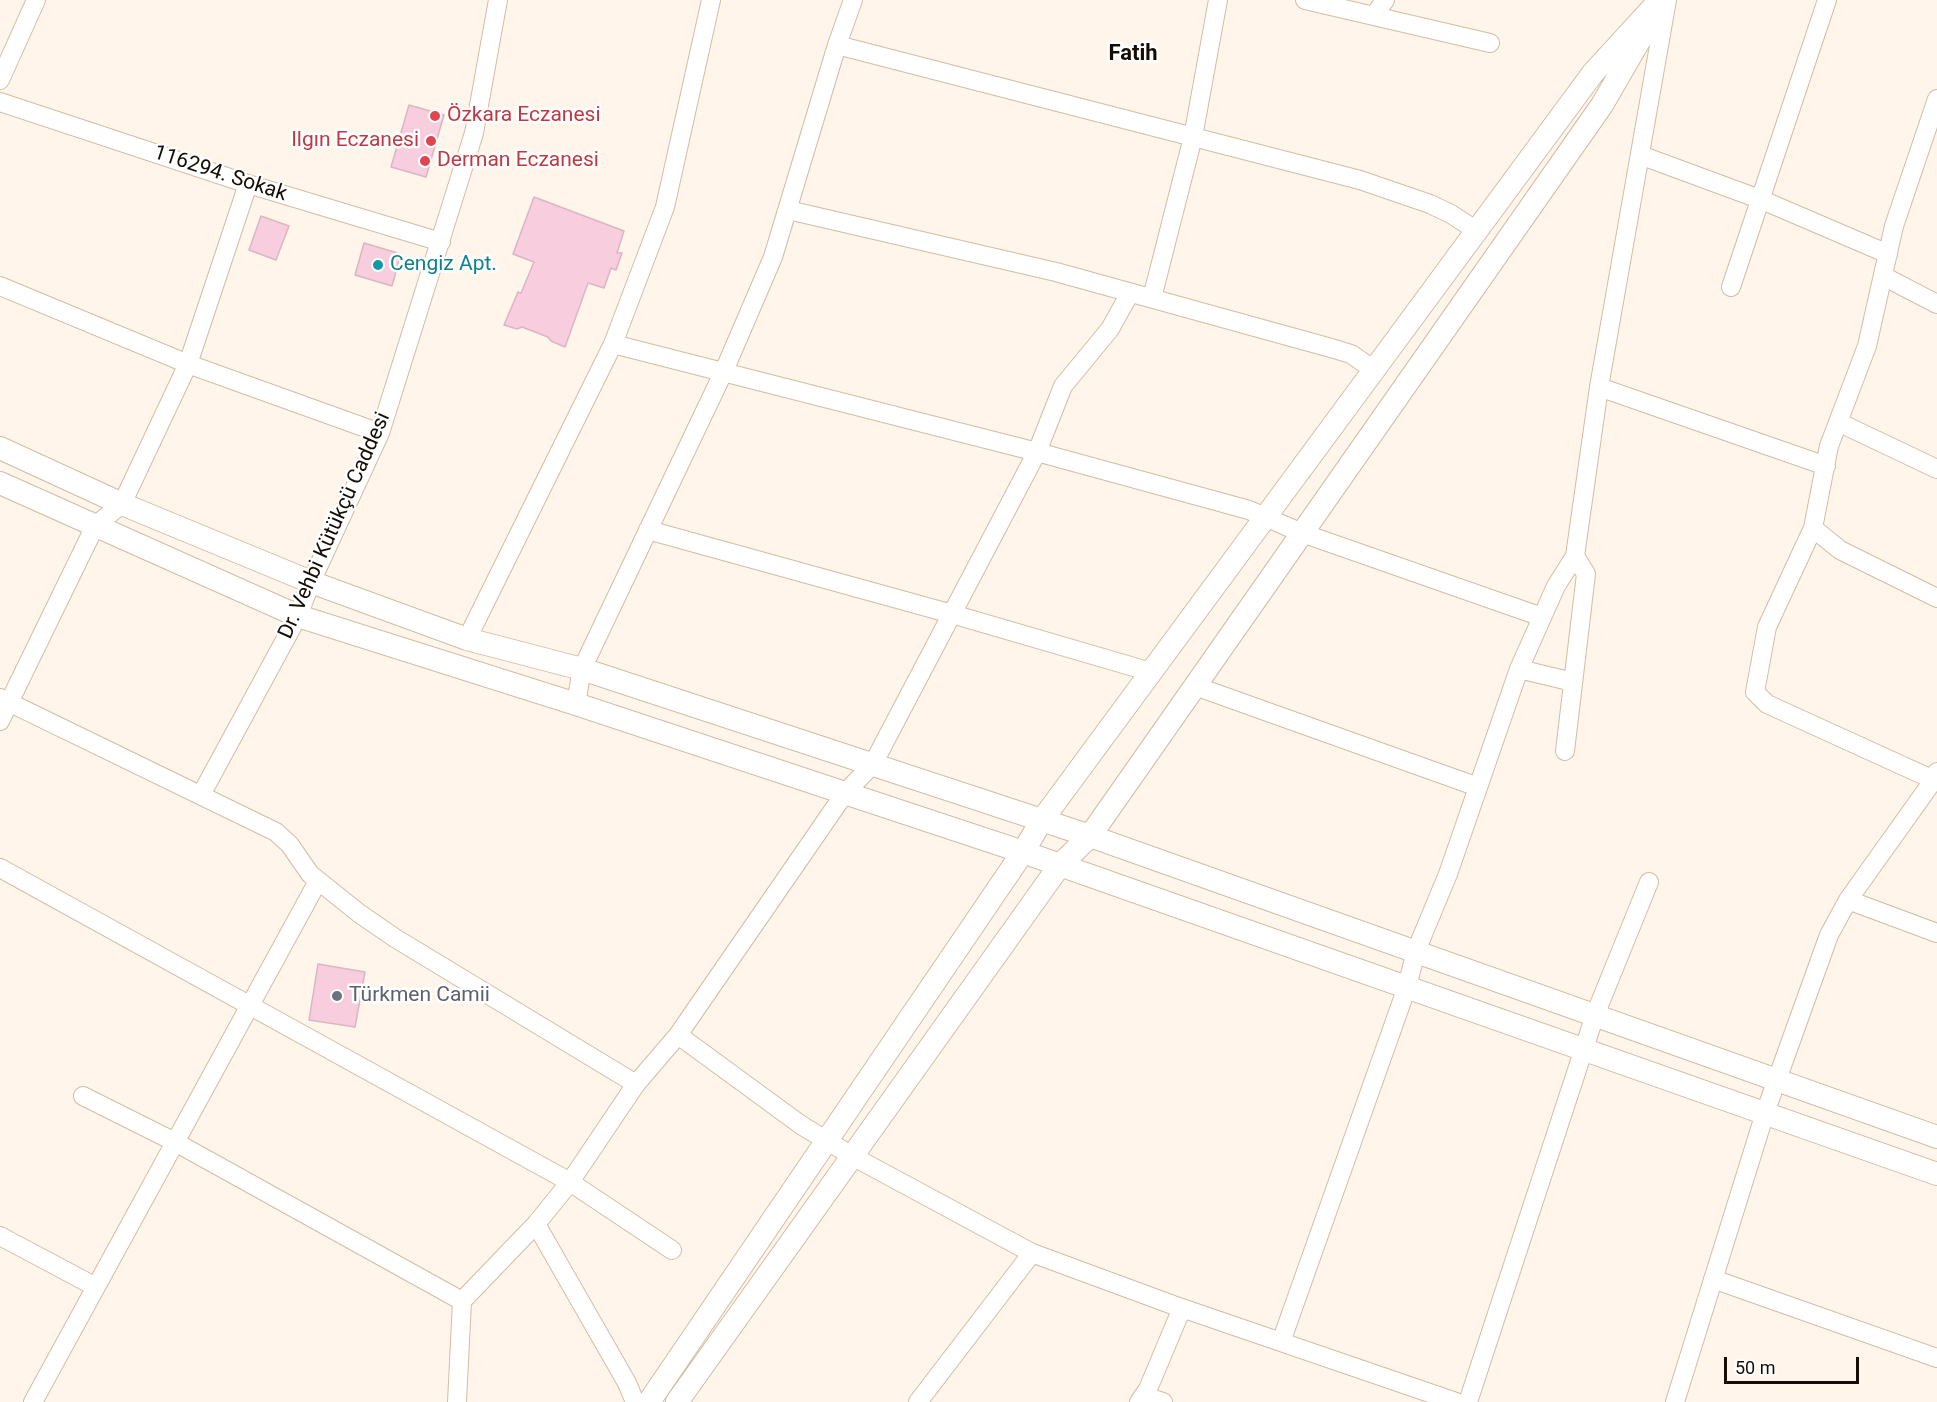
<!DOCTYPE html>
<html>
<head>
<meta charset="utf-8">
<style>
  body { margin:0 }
  #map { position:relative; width:1937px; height:1402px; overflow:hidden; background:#fff5ea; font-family:Roboto,sans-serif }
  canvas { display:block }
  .scale { position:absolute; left:1724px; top:1357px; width:135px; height:27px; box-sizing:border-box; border:3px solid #150d05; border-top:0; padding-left:8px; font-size:18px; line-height:21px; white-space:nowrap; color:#150d05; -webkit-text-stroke:4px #fff; paint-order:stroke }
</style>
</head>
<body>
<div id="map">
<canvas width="1937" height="1402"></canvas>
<div class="scale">50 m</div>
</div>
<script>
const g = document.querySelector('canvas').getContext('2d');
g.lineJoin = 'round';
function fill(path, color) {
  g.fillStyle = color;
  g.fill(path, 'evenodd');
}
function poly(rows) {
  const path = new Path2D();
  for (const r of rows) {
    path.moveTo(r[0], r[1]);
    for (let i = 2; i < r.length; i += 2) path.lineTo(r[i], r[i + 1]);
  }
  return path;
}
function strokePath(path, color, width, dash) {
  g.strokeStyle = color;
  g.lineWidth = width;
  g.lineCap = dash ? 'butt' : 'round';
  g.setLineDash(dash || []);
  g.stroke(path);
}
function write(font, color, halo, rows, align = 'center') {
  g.font = font + ' Roboto,sans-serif';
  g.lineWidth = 5;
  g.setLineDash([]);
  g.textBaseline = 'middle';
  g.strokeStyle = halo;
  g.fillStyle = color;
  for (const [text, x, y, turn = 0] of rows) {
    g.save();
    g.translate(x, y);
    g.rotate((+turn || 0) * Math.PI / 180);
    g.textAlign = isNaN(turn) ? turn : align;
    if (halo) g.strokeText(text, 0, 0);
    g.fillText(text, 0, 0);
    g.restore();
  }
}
const building = poly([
  [409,105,444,115,426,177,391,167,409,105],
  [534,197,624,231,617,253,622,253,616,270,611,268,604,288,588,283,565,347,551,341,548,337,522,327,517,329,504,325,518,292,521,293,534,262,513,254,534,197],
  [261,216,289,226,276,260,249,250,261,216],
  [364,243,401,254,392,286,355,275,364,243],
  [318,964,365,972,355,1027,309,1020,318,964]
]);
const minor = poly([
  [1305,0,1490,43],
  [1374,16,1385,0],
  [837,45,1360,180,1430,204,1451,214,1477,231],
  [0,80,36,0],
  [0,102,248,184,441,242],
  [1640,155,1762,200,1888,254],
  [788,210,1056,272,1331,348,1351,354,1374,370],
  [1883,276,1937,304],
  [0,286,188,364,380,433],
  [1731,287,1827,0],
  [1152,298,1193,137,1218,0],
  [613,344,1037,452,1249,510,1302,533,1542,617],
  [1599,387,1826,466],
  [1838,422,1937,469],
  [1813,528,1840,550,1937,598],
  [648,530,952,614,1151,672],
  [467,639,613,344,665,207,711,0],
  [1519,669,1573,682],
  [1195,686,1478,787],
  [0,698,276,832,290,845,310,874,360,914,395,938,636,1084],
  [576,704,582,669,724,371,773,257,837,45,853,0],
  [0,721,95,526,122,504,188,364,248,184],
  [1565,751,1586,574,1575,556],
  [1934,780,1767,704,1755,692,1767,627,1813,528,1829,446,1867,346,1894,226,1937,99],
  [201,795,298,616,311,582,380,433,474,133,498,0],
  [0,868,570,1182,672,1250],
  [1848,900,1937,933],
  [678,1035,801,1125,852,1156,1032,1253,1173,1305,1456,1402],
  [83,1096,175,1142,462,1301],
  [536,1224,627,1383,635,1402],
  [0,1236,96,1287],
  [1713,1279,1937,1358],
  [1281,1342,1407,987,1416,951,1448,874,1519,669,1556,586,1575,556,1599,387,1667,0],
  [1144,1396,1163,1402],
  [33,1402,318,881],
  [457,1402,462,1301,536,1224,570,1182,636,1084,678,1035,845,793,873,764,1037,452,1063,386,1110,329,1130,293],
  [918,1402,1032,1253],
  [1139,1402,1148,1389,1182,1308],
  [1468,1402,1595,1015,1649,882],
  [1675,1402,1765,1113,1829,935,1848,900,1930,785,1937,772]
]);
const major = poly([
  [0,448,122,504,311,582,467,639,582,669,1090,836,1937,1137],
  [0,483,298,616,576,704,1023,852,1937,1174],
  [649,1402,1023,852,1042,820,1593,73,1660,0],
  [677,1402,1060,865,1090,836,1602,105,1649,24]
]);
const markers = [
  [435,116,6,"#e0444e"],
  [431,141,6,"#e0444e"],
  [425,161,6,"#e0444e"],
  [378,265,6,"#0f9aa8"],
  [337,996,6,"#6b7280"]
];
const healthNames = [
  ["Özkara Eczanesi",447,116],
  ["Ilgın Eczanesi",419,141,"right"],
  ["Derman Eczanesi",437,161]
];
const streetNames = [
  ["116294. Sokak",220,174,18],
  ["Dr. Vehbi Kütükçü Caddesi",335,526,-66]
];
const cultureNames = [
  ["Cengiz Apt.",390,265]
];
const worshipNames = [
  ["Türkmen Camii",349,996]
];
const neighbourhoodNames = [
  ["Fatih",1133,54]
];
fill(building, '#f8cddd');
strokePath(building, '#dab6c3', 1.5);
strokePath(minor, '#d4bca2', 20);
strokePath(major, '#d4bca2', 24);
strokePath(minor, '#fff', 18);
strokePath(major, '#fff', 22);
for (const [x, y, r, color] of markers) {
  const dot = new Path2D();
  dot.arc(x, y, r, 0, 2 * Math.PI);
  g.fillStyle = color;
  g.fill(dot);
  strokePath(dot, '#fff', 2);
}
write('21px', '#be3a42', '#fff', healthNames, 'left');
write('21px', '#150d05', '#fff', streetNames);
write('21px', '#0d838f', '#fff', cultureNames, 'left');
write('21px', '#5b616d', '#fff', worshipNames, 'left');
write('bold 22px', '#150d05', '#fff', neighbourhoodNames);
</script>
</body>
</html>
